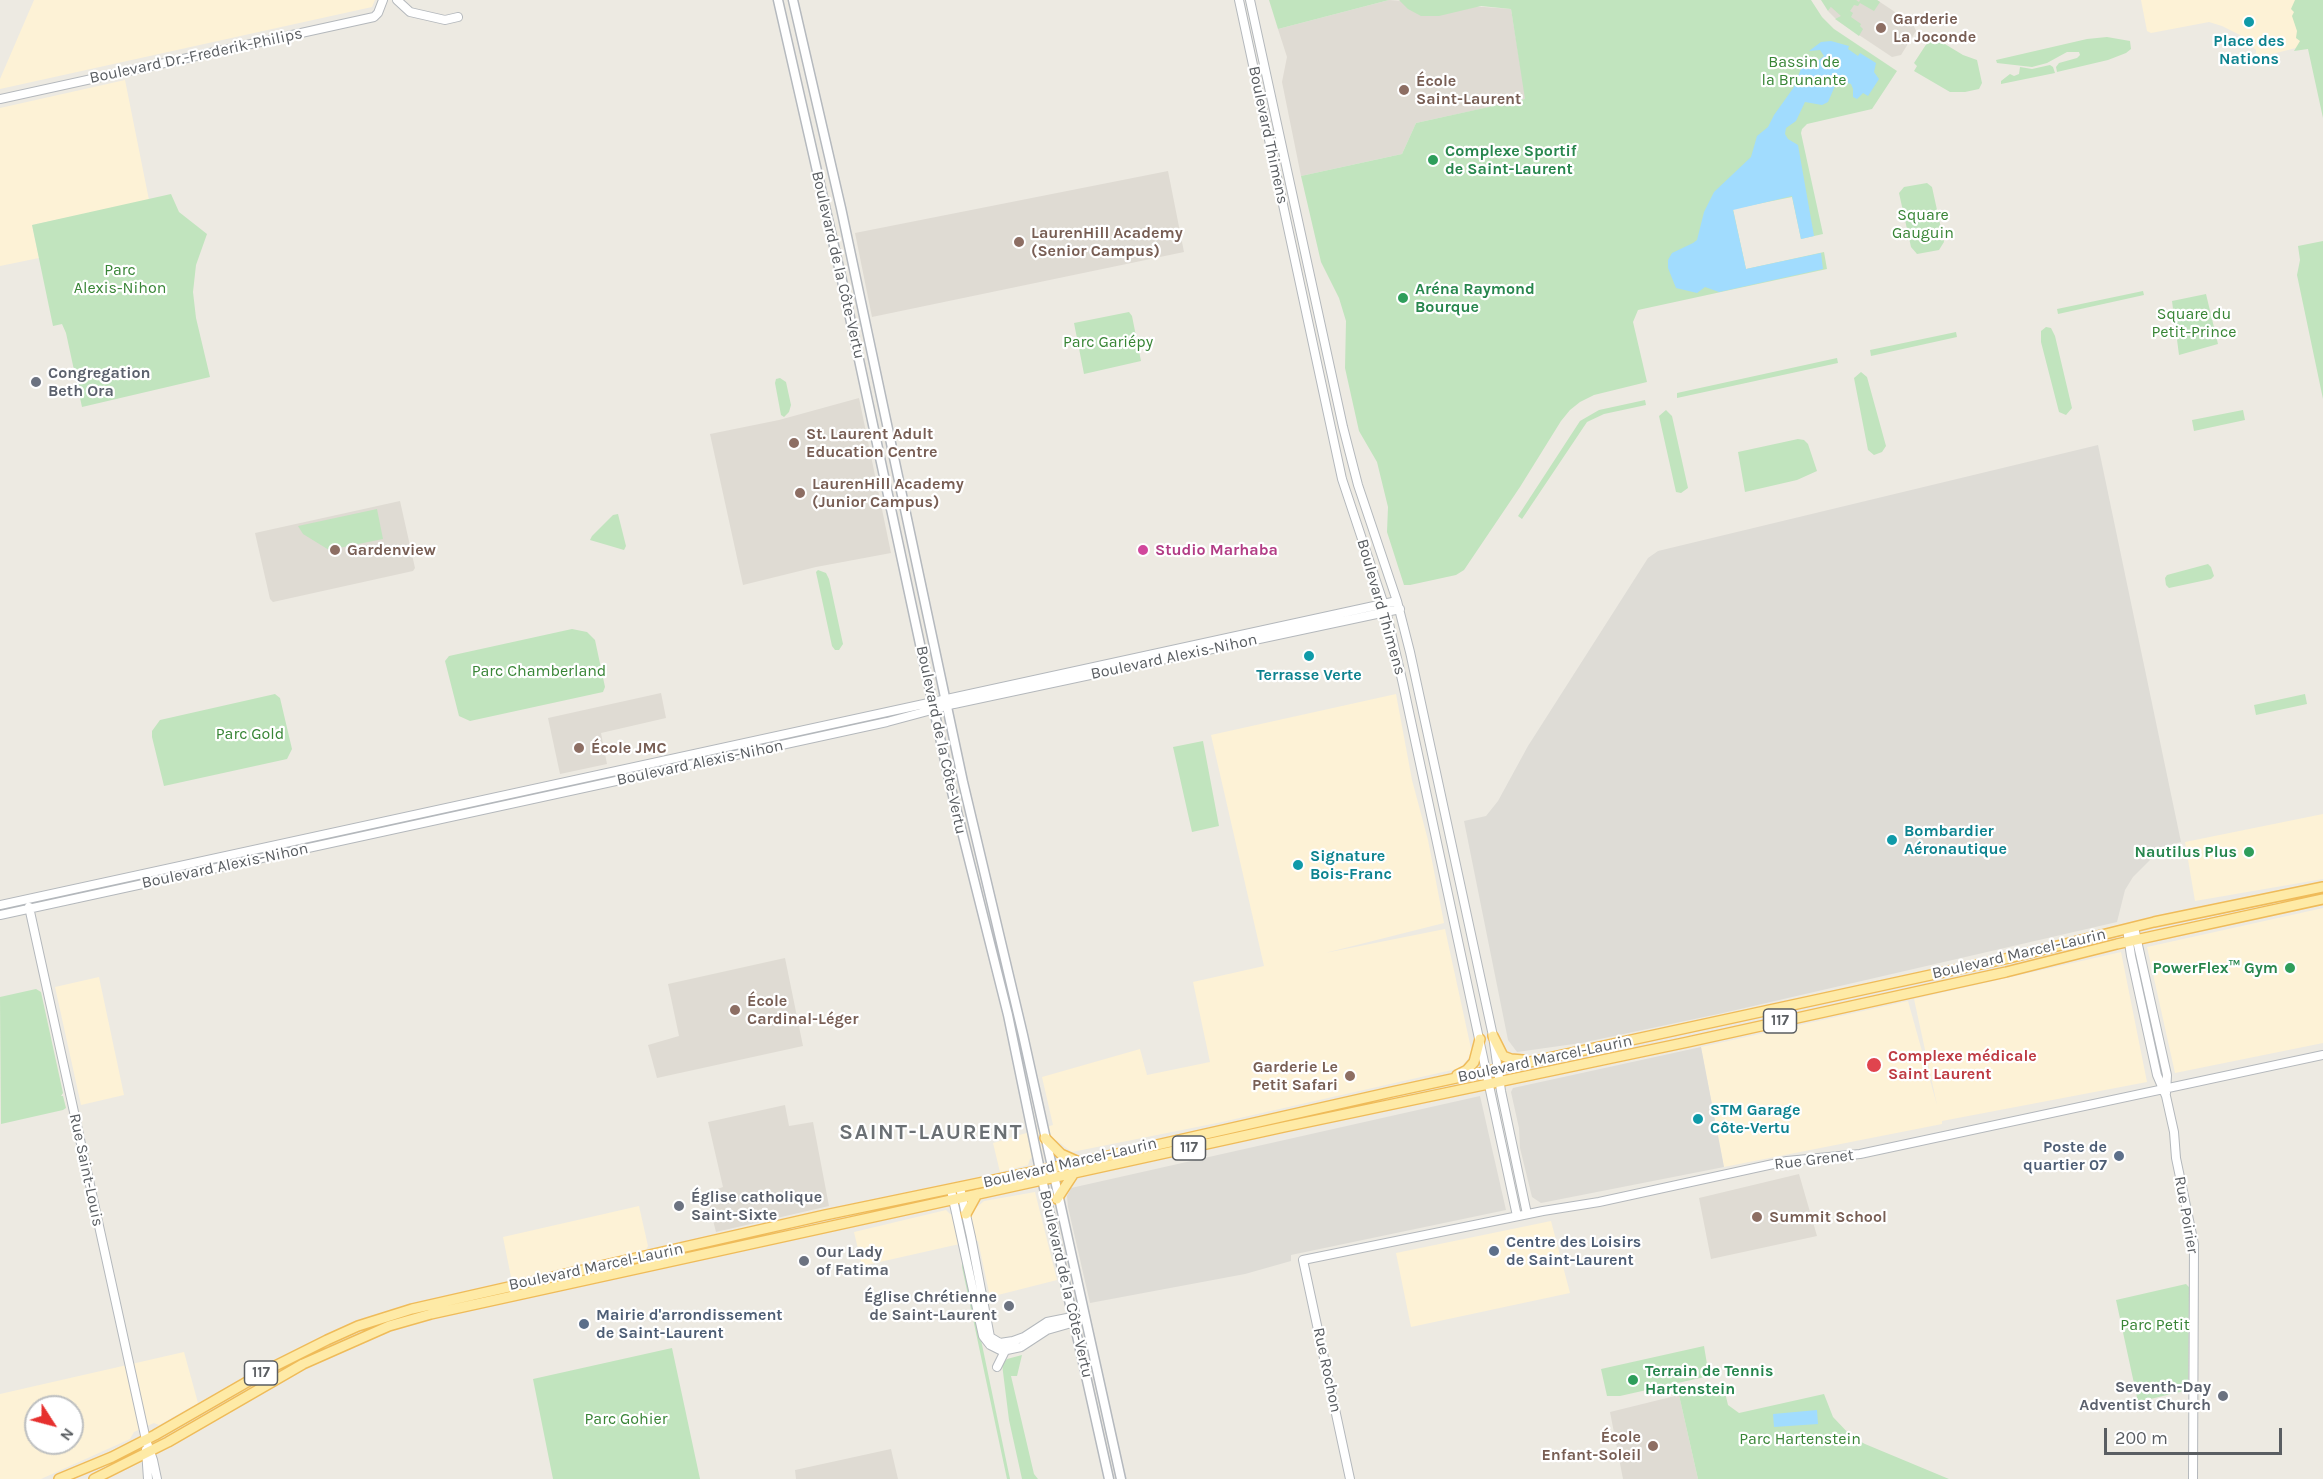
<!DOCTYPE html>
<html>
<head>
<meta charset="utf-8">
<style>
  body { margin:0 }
  #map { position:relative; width:2323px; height:1479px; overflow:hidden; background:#edeae2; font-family:Karla,sans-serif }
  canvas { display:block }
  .north { position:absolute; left:24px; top:1395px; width:60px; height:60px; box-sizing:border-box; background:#fff; border:2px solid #bdbfc0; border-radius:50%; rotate:126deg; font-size:16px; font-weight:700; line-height:24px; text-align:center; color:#5a5e62 }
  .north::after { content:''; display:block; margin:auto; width:21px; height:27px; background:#e6302e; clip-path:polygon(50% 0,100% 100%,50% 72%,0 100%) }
  .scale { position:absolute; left:2104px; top:1428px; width:178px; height:27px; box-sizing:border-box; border:3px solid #5a5e62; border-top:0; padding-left:8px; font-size:18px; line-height:21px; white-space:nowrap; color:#5a5e62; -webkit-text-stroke:4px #fff; paint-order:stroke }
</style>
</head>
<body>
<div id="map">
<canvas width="2323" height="1479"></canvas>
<div class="north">N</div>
<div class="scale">200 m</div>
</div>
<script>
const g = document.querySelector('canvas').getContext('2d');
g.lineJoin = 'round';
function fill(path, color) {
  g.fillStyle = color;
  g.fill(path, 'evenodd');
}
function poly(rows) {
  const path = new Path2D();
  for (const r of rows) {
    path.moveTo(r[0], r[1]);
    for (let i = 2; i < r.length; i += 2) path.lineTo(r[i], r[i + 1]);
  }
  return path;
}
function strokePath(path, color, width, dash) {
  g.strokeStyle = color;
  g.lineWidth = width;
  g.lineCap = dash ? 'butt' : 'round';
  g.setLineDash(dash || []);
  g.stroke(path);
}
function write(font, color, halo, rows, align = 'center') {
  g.font = font + ' Karla,sans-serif';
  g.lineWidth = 4.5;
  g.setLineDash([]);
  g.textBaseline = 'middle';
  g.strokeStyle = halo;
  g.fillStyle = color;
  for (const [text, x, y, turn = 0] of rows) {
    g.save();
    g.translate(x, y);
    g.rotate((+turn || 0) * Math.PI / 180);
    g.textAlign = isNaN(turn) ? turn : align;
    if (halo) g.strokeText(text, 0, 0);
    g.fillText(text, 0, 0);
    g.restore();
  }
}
const commercial = poly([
  [34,0,375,0,372,7,0,89,0,79],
  [2141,0,2297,0,2304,46,2256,58,2256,50,2240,35,2222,26,2209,22,2151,33,2147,31],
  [125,80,149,200,32,225,39,258,0,266,0,108],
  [1396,694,1412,780,1428,840,1444,923,1325,953,1445,929,1472,1053,1461,1068,1222,1122,1072,1152,1056,1140,1030,1159,1028,1165,1000,1172,993,1143,1053,1125,1042,1077,1140,1049,1147,1075,1210,1062,1193,982,1264,966,1211,735],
  [2323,814,2323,879,2195,901,2185,842],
  [2323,908,2323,1043,2175,1073,2147,947],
  [2121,952,2147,1082,1942,1121,1942,1124,1724,1167,1701,1047,1908,1001,1937,1105,1914,999],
  [99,977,124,1095,81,1105,55,987],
  [1035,1192,1057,1280,990,1297,978,1241,955,1245,862,1266,854,1232,946,1210,950,1214,977,1207,984,1201],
  [639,1206,648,1246,646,1250,516,1279,511,1277,503,1237],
  [1551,1221,1570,1293,1411,1327,1396,1253],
  [184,1352,198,1403,159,1425,154,1423,134,1432,130,1439,41,1479,0,1479,0,1394],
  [36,1407,72,1407,72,1443,36,1443]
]);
const industrial = poly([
  [2098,445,2181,842,2164,846,2133,877,2125,890,2117,922,1723,1013,1581,1043,1517,1052,1508,1040,1464,821,1486,816,1498,801,1528,746,1648,558,1658,551],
  [1701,1047,1724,1167,1541,1203,1532,1197,1520,1148,1519,1128,1511,1092,1513,1088],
  [1480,1096,1506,1210,1291,1255,1291,1261,1245,1274,1090,1303,1068,1207,1067,1196,1071,1188]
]);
const education = poly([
  [1389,0,1511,9,1526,99,1416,123,1402,154,1301,176,1282,82,1287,57,1278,29],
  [1836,0,1877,0,1913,24,1916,31,1901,55,1892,57,1838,21,1828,11],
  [1168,171,1184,252,872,317,855,233],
  [859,398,891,553,816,567,743,585,710,434,779,420],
  [400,501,415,568,413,571,273,602,270,599,255,533],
  [661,693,666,718,601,733,607,764,560,774,548,718],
  [785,958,803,1046,657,1078,648,1045,679,1036,668,984],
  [785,1105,789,1126,813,1122,829,1206,716,1232,706,1193,723,1187,708,1122],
  [1799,1174,1817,1236,1711,1259,1699,1198],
  [1679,1395,1698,1479,1623,1479,1610,1412],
  [891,1449,898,1479,796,1479,795,1470]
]);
const green = poly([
  [1269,0,1389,0,1278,29],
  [1399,0,1811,0,1822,17,1834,29,1897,71,1872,109,1807,124,1802,129,1801,133,1823,234,1801,239,1792,197,1733,209,1746,269,1824,252,1827,269,1638,310,1633,322,1647,382,1594,395,1580,402,1570,410,1561,421,1520,487,1464,570,1456,575,1410,585,1404,585,1387,532,1388,507,1377,462,1359,431,1345,368,1346,321,1339,298,1321,262,1301,176,1402,154,1416,123,1525,99,1511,9,1481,6,1439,16,1421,16,1408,9],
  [1821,0,1856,0,1859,2,1860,0,1877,0,1880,2,1874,11,1860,3,1858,6,1854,5,1850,11,1853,13,1851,17,1861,24,1860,26,1863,29,1859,36,1838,21,1835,19,1841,16,1831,7,1828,11],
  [2295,0,2323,0,2323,118,2308,49,2294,51,2300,41,2296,38,2297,31,2292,16,2294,12,2291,9],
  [2107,37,2130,41,2131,49,2126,53,2108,60,2057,72,2056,67,2059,63,2077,58,2080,55,2079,52,2067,52,2047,63,2032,67,1997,63,1996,60,2087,39],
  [1935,38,1963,55,1977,60,1982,83,1979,89,1965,92,1950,92,1914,71,1917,66,1914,63,1929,40,1932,42],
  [2050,65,2053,67,2055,73,2001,84,2001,81,2010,74,2014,76,2019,74,2020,67,2032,69],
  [1927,183,1932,187,1944,242,1939,250,1917,254,1911,247,1899,193,1904,187],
  [171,194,179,212,207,234,196,265,193,292,196,318,210,377,82,407,66,333,62,324,53,326,32,225],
  [2323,241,2323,399,2297,275,2300,260,2298,246],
  [2143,291,2144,295,2058,314,2057,309],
  [2206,294,2218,344,2179,355,2172,301],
  [1129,312,1132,316,1141,361,1084,374,1074,323],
  [2046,327,2051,328,2055,336,2072,408,2066,415,2059,412,2041,342,2041,331],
  [1956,332,1957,337,1871,356,1870,350],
  [1837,358,1838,363,1677,398,1677,393],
  [1861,372,1867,377,1886,446,1882,452,1874,455,1868,450,1854,378],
  [780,378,786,382,791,405,789,412,784,417,781,415,775,383,776,379],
  [1645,400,1646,405,1604,414,1587,422,1522,519,1518,516,1580,421,1599,410],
  [1666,410,1672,416,1688,488,1681,493,1676,492,1659,416],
  [2243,410,2245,420,2194,431,2192,420],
  [1798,439,1804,440,1808,444,1817,471,1797,480,1745,492,1738,452],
  [377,509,383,539,329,550,303,534,298,526],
  [618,514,626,546,624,550,590,540,592,536,613,515],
  [2208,564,2211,567,2214,576,2211,579,2169,588,2166,585,2165,578,2167,575],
  [818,570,826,573,829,579,843,644,839,650,835,650,832,646,816,572],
  [572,629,587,632,595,640,605,687,603,692,470,721,459,716,445,661,449,656],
  [275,694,280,698,292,749,287,759,164,786,152,737,152,731,160,720],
  [2305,694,2307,704,2256,715,2254,705],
  [1203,741,1219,826,1192,832,1173,747],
  [36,989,41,992,63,1093,61,1096,63,1096,66,1108,63,1110,1,1124,0,997],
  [962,1258,964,1258,1010,1479,1007,1479,962,1267],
  [2186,1284,2189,1287,2188,1390,2138,1402,2116,1300],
  [1704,1346,1709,1376,1620,1396,1607,1396,1601,1369],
  [672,1348,700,1479,553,1479,533,1379],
  [1022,1355,1017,1376,1011,1376,1034,1474,1038,1479,1022,1479,1009,1420,1002,1364,1007,1359],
  [1723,1384,1728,1405,1739,1413,1824,1394,1833,1417,1852,1437,1865,1444,1949,1479,1698,1479,1679,1395]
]);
const water = poly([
  [1831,41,1849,46,1848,49,1858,56,1860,53,1876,63,1874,72,1879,79,1868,96,1863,93,1857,99,1853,97,1853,89,1851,84,1841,81,1835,86,1828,102,1822,105,1805,102,1796,121,1786,128,1785,134,1788,139,1798,145,1814,236,1801,239,1792,196,1733,210,1746,269,1821,253,1823,269,1719,292,1705,287,1697,293,1676,288,1668,268,1668,260,1672,253,1693,243,1697,240,1704,212,1714,192,1751,157,1757,136,1768,127,1774,115,1794,87,1802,66,1815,63,1824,56,1820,50,1809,51,1821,42],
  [1817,1410,1818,1424,1774,1427,1773,1414]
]);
const tertiary = poly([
  [397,0,410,12,445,20,458,17],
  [1239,0,1342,479,1386,611,1403,684,1517,1216],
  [1250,0,1343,427,1358,485,1397,601,1410,652,1493,1036,1501,1091,1527,1214],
  [0,99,374,17,378,13,383,0],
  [0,905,1397,601],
  [29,907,146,1440,153,1460,157,1479],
  [0,915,887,722,954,704,1400,609],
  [2134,927,2167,1075,2166,1093],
  [2127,929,2131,956,2157,1075,2166,1096,2174,1132,2176,1158,2194,1244,2193,1479],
  [951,1190,983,1336,990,1345,1002,1351,1021,1347,1047,1330,1068,1324,1084,1315],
  [961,1192,971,1237,990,1337,1000,1343,1013,1341,1024,1337,1047,1322,1077,1316],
  [997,1367,1005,1351],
  [146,1450,148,1479],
  [1350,1479,1303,1260,1543,1211,1599,1202,1787,1161,1860,1154,2323,1055]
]);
const secondary = poly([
  [778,0,843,285,950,784,1008,1015,1040,1170,1109,1479],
  [793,0,841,208,963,782,1023,1035,1121,1479]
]);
const primary = poly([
  [1493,1036,1503,1056,1511,1059,1523,1060],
  [1457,1075,1467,1070,1474,1062,1480,1039],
  [1045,1138,1061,1154,1079,1162],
  [1057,1199,1074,1173],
  [966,1214,977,1194],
  [59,1479,112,1457,155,1435,273,1367,327,1340,358,1326,412,1309,825,1215,1099,1158,1387,1093,2009,958,2154,922,2323,887],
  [94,1479,168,1442,303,1364,389,1326,431,1314,1284,1127,1688,1042,2006,972,2117,944,2323,899]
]);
const markers = [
  [2249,22,6,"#0f9aa8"],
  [1881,28,6,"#8d6e63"],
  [1404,90,6,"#8d6e63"],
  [1433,160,6,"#2e9e5b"],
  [1019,242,6,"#8d6e63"],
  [1403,298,6,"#2e9e5b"],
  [36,382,6,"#6b7280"],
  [794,443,6,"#8d6e63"],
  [800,493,6,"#8d6e63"],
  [335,550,6,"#8d6e63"],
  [1143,550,6,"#d1479c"],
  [1309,656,6,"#0f9aa8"],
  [579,748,6,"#8d6e63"],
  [1892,840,6,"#0f9aa8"],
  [2249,852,6,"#2e9e5b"],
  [1298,865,6,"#0f9aa8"],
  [2290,968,6,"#2e9e5b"],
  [735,1010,6,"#8d6e63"],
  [1874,1065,8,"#e0444e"],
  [1350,1076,6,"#8d6e63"],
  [1698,1119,6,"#0f9aa8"],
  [2119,1156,6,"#5c6f8a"],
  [679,1206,6,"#6b7280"],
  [1757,1217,6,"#8d6e63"],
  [1494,1251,6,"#5c6f8a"],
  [804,1261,6,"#6b7280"],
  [1009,1306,6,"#6b7280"],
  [584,1324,6,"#5c6f8a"],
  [1633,1380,6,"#2e9e5b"],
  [2223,1396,6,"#6b7280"],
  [1653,1446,6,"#8d6e63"]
];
const shields = [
  [1780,1021,33],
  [1189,1148,33],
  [261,1373,33]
];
const shieldNames = [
  ["117",1780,1021],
  ["117",1189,1148],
  ["117",261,1373]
];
const educationNames = [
  ["Garderie",1893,19],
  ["La Joconde",1893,37],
  ["École",1416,81],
  ["Saint-Laurent",1416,99],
  ["LaurenHill Academy",1031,233],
  ["(Senior Campus)",1031,251],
  ["St. Laurent Adult",806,434],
  ["Education Centre",806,452],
  ["LaurenHill Academy",812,484],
  ["(Junior Campus)",812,502],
  ["Gardenview",347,550],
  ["École JMC",591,748],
  ["École",747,1001],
  ["Cardinal-Léger",747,1019],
  ["Garderie Le",1338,1067,"right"],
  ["Petit Safari",1338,1085,"right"],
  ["Summit School",1769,1217],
  ["École",1641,1437,"right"],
  ["Enfant-Soleil",1641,1455,"right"]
];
const cultureNames = [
  ["Place des",2249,41,"center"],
  ["Nations",2249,59,"center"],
  ["Terrasse Verte",1309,675,"center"],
  ["Bombardier",1904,831],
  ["Aéronautique",1904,849],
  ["Signature",1310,856],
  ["Bois-Franc",1310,874],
  ["STM Garage",1710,1110],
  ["Côte-Vertu",1710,1128]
];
const streetNames = [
  ["Boulevard Dr.-Frederik-Philips",196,56,-12],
  ["Boulevard Thimens",1268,135,78],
  ["Boulevard de la Côte-Vertu",838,265,77],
  ["Boulevard Thimens",1381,607,74],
  ["Boulevard Alexis-Nihon",1174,657,-12],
  ["Boulevard de la Côte-Vertu",941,740,78],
  ["Boulevard Alexis-Nihon",700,763,-12],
  ["Boulevard Alexis-Nihon",225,866,-12],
  ["Boulevard Marcel-Laurin",2019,954,-13],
  ["Boulevard Marcel-Laurin",1545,1059,-12],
  ["Rue Grenet",1814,1160,-7],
  ["Boulevard Marcel-Laurin",1070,1163,-13],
  ["Rue Saint-Louis",86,1170,78],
  ["Rue Poirier",2186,1215,80],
  ["Boulevard Marcel-Laurin",596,1267,-12],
  ["Boulevard de la Côte-Vertu",1066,1284,77],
  ["Rue Rochon",1327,1370,78]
];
const parkNames = [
  ["Bassin de",1804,62],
  ["la Brunante",1804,80],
  ["Square",1923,215],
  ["Gauguin",1923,233],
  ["Parc",120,270],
  ["Alexis-Nihon",120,288],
  ["Square du",2194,314],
  ["Petit-Prince",2194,332],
  ["Parc Gariépy",1108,342],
  ["Parc Chamberland",539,671],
  ["Parc Gold",250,734],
  ["Parc Petit",2155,1325],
  ["Parc Gohier",626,1419],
  ["Parc Hartenstein",1800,1439]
];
const leisureNames = [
  ["Complexe Sportif",1445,151],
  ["de Saint-Laurent",1445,169],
  ["Aréna Raymond",1415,289],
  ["Bourque",1415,307],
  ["Nautilus Plus",2237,852,"right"],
  ["PowerFlex™ Gym",2278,968,"right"],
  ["Terrain de Tennis",1645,1371],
  ["Hartenstein",1645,1389]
];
const worshipNames = [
  ["Congregation",48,373],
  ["Beth Ora",48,391],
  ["Église catholique",691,1197],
  ["Saint-Sixte",691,1215],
  ["Our Lady",816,1252],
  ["of Fatima",816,1270],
  ["Église Chrétienne",997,1297,"right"],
  ["de Saint-Laurent",997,1315,"right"],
  ["Seventh-Day",2211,1387,"right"],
  ["Adventist Church",2211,1405,"right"]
];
const hotelNames = [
  ["Studio Marhaba",1155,550]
];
const healthNames = [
  ["Complexe médicale",1888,1056],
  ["Saint Laurent",1888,1074]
];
const serviceNames = [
  ["Poste de",2107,1147,"right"],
  ["quartier 07",2107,1165,"right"],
  ["Centre des Loisirs",1506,1242],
  ["de Saint-Laurent",1506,1260],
  ["Mairie d'arrondissement",596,1315],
  ["de Saint-Laurent",596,1333]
];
const districtNames = [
  ["SAINT-LAURENT",931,1133]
];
fill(commercial, '#fdf2d6');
fill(industrial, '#dedcd6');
fill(education, '#dfdbd3');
fill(green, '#c1e4be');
fill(water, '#a1dcfe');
strokePath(tertiary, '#b4b8bc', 10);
strokePath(secondary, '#b5b9be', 11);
strokePath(primary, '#efbb59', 12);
strokePath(tertiary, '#fff', 8);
strokePath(secondary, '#fff', 8);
strokePath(primary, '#feeaa6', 9);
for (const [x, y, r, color] of markers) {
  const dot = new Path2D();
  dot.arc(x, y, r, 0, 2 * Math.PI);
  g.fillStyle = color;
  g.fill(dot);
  strokePath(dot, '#fff', 2);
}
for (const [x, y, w] of shields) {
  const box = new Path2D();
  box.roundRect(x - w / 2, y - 12, w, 24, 4.5);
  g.fillStyle = '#fff';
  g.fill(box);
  strokePath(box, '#5a5e62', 1.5);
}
write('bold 15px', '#5a5e62', null, shieldNames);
write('bold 16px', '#785e54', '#fff', educationNames, 'left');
write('bold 16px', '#0d838f', '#fff', cultureNames, 'left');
write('16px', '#5a5e62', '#fff', streetNames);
write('16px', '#388536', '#fff', parkNames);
write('bold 16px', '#27864d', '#fff', leisureNames, 'left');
write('bold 16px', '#5b616d', '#fff', worshipNames, 'left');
write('bold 16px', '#b23c85', '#fff', hotelNames, 'left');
write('bold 16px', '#be3a42', '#fff', healthNames, 'left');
write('bold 16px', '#4e5e75', '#fff', serviceNames, 'left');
g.letterSpacing = '1.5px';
write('bold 22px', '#6b7074', '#fff', districtNames);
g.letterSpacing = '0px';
</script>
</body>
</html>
